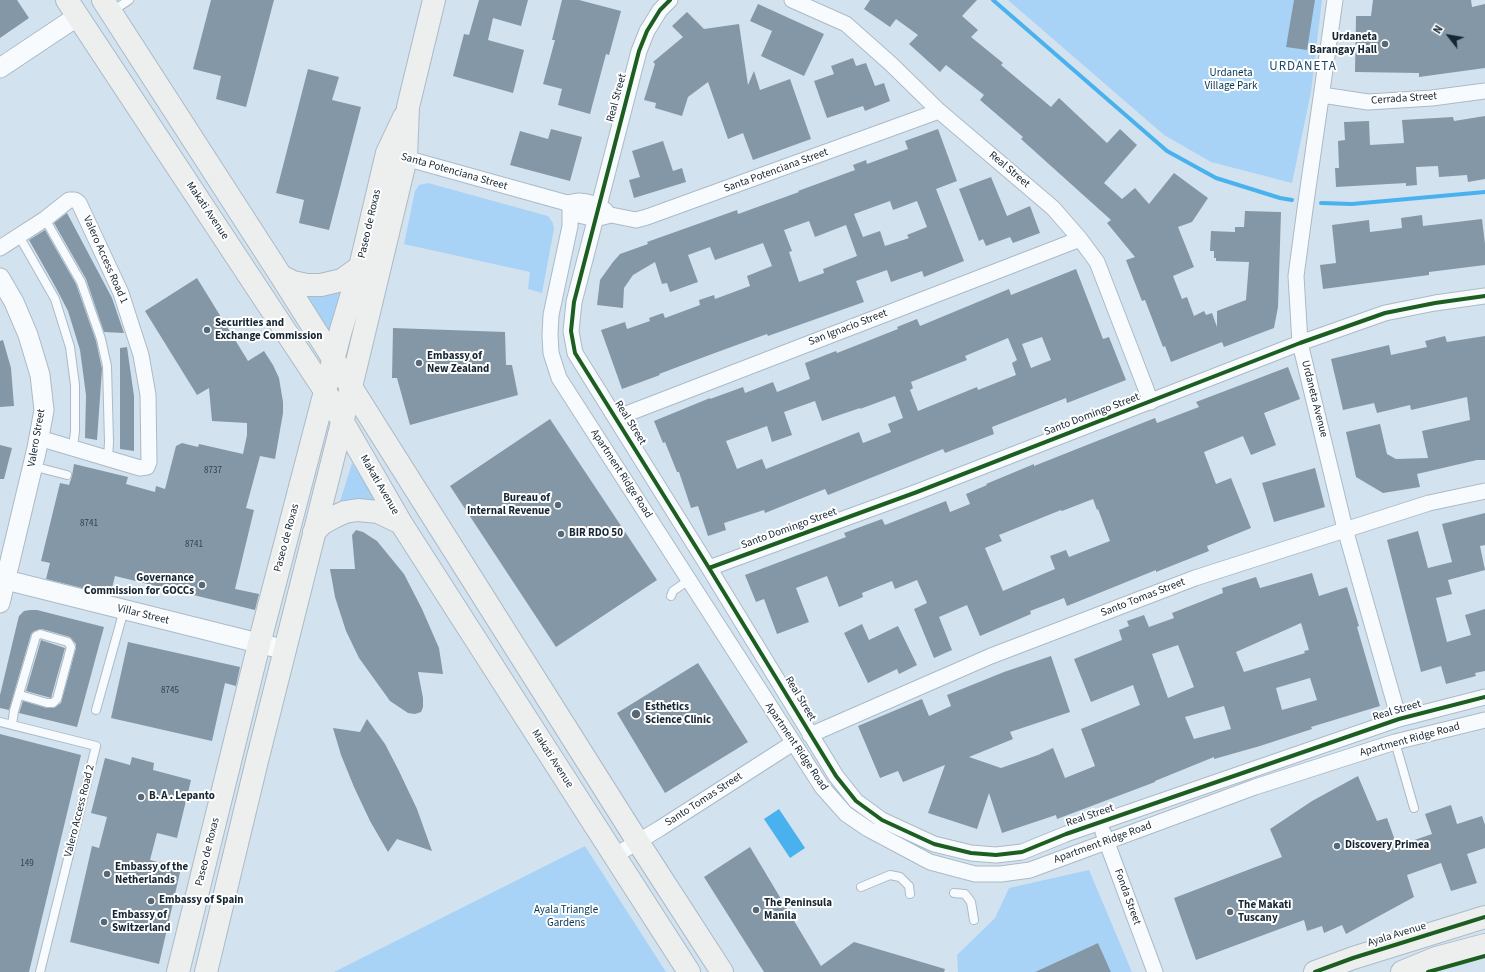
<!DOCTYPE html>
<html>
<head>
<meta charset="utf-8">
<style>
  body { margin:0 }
  #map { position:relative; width:1485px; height:972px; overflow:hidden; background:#d3e2ef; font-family:"Source Sans 3",sans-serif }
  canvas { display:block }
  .north { position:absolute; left:1429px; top:16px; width:40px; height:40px; -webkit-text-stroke:3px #fff; paint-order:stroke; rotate:301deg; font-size:11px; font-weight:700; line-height:16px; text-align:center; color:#142533 }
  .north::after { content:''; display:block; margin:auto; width:14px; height:18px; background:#142533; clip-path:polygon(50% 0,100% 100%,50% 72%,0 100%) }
</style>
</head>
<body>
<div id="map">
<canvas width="1485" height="972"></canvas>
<div class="north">N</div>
</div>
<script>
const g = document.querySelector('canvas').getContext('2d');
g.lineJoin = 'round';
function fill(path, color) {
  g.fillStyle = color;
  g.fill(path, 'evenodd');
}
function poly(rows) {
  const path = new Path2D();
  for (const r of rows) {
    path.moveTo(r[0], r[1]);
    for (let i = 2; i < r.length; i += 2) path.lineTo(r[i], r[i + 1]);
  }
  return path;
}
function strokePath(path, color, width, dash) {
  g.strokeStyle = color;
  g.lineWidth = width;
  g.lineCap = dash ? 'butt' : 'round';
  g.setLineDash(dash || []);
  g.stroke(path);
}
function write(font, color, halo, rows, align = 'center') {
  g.font = font + ' "Source Sans 3",sans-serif';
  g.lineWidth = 4;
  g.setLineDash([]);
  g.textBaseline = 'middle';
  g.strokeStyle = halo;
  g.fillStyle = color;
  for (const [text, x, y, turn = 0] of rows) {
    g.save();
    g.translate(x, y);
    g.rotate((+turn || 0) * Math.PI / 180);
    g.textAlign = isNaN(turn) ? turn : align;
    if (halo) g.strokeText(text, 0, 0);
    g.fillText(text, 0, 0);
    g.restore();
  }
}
const green = poly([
  [1008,0,1322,0,1311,92,1292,183,1211,162,1164,135],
  [428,183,548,216,553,223,554,229,542,293,528,289,530,272,404,244,415,191,419,185],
  [345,291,332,340,304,298],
  [352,463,384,510,337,511],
  [585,846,666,972,334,972],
  [1089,870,1132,972,1111,972,1098,943,1035,972,958,972,957,955,995,918,1009,888]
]);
const water = poly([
  [779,809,805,848,790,858,764,819]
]);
const stream = poly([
  [993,0,1167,151,1216,178,1280,198,1292,200],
  [1321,203,1352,204,1485,192]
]);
const building = poly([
  [0,0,17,0,29,18,0,38],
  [211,0,274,0,246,107,216,99,221,76,193,69],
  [479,0,528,0,521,26,493,18,488,40,524,50,513,93,453,76,464,34,469,35],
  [562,0,579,0,621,11,609,55,606,54,590,114,558,105,562,89,543,84,555,40,552,40],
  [870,0,977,0,962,16,978,30,971,37,1003,63,1001,65,1051,107,1059,98,1107,143,1120,129,1137,145,1104,183,1122,199,1135,188,1149,204,1174,173,1208,198,1192,222,1178,227,1194,267,1173,276,1182,299,1187,297,1194,316,1204,311,1206,315,1212,313,1217,327,1217,311,1246,300,1249,262,1216,261,1216,258,1214,258,1214,251,1210,251,1211,231,1235,232,1235,227,1244,227,1245,211,1281,212,1278,307,1274,328,1224,347,1222,342,1171,362,1165,346,1163,347,1145,300,1142,301,1126,260,1135,257,1107,223,1111,220,1021,139,1023,137,980,100,984,95,946,65,940,72,909,44,918,35,896,19,890,27,864,9],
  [1294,0,1315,0,1307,50,1286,47],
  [1373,0,1471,0,1472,7,1485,4,1485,68,1419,77,1419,73,1355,72,1356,16,1371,16],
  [758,4,824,34,804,76,761,56,772,31,750,21],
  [687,12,704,29,739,24,748,85,754,71,760,90,790,79,811,139,753,160,743,133,728,139,708,82,688,97,682,116,655,108,656,103,644,100,655,64,653,62,683,37,672,26],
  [853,58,856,66,866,63,875,86,884,83,890,101,865,111,863,106,827,118,814,81,834,74,831,66],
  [308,69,339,77,332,100,361,107,329,230,299,223,304,200,276,193],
  [1485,116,1485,179,1468,182,1467,175,1439,177,1438,166,1416,167,1417,185,1406,186,1406,183,1336,187,1335,168,1339,168,1338,141,1345,140,1344,122,1369,121,1370,145,1404,143,1402,120,1453,117,1454,121],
  [551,129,582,137,570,181,510,165,520,131,548,139],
  [938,129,957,181,936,189,964,261,924,277,922,271,891,282,887,270,856,281,864,302,768,336,767,334,712,354,659,374,660,375,622,389,601,330,625,322,627,329,650,321,649,318,663,313,665,318,700,305,699,300,714,295,715,299,750,286,747,276,772,266,763,243,715,260,710,247,688,255,698,282,670,292,667,283,662,284,655,262,633,275,624,288,623,308,597,305,600,280,613,262,620,254,648,244,647,242,737,210,738,214,799,192,798,191,855,170,853,165,866,160,867,164,908,149,905,141],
  [890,201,893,210,917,201,927,227,907,235,909,238,885,246,880,231,863,237,854,214],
  [809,221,815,237,846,225,857,256,823,269,824,273,799,282,789,252,792,251,784,230],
  [663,141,673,171,682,168,686,182,634,198,629,180,640,177,632,151],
  [991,177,1007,216,1030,206,1040,233,1013,243,1010,237,986,246,983,239,979,241,959,189],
  [67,213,112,298,124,333,104,332,86,279,54,223],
  [1422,215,1423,226,1482,219,1485,244,1485,265,1429,272,1429,275,1323,289,1320,265,1336,263,1332,225,1369,220,1370,232,1402,228,1401,218],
  [45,230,76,284,96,341,102,369,97,440,85,438,86,395,80,350,68,311,56,288,29,240],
  [1076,269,1103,339,1109,337,1126,380,1067,403,1066,398,992,427,994,434,945,453,943,449,828,495,825,489,765,513,764,510,724,523,726,530,708,536,698,506,691,508,679,472,677,472,665,442,663,443,654,421,710,398,710,399,743,387,745,393,773,382,777,392,810,379,805,363,836,351,837,353,898,329,897,327,917,319,920,326,1009,289,1011,295],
  [1042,337,1051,360,1031,368,1022,344],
  [1008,338,1017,360,1012,363,1016,375,978,390,977,387,918,411,910,390,913,388,911,382,967,360,965,356],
  [895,396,903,418,888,424,891,432,863,443,859,432,766,469,762,459,737,469,726,441,767,426,772,442,792,435,784,412,815,401,822,421,860,408,860,409],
  [197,278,248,361,264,351,273,365,279,378,283,402,283,413,275,459,260,456,246,508,254,510,235,589,259,594,255,610,115,576,111,592,102,590,102,593,46,579,50,563,41,561,60,483,69,485,72,476,74,464,128,477,126,484,155,492,156,486,165,489,176,446,182,443,198,447,199,444,243,454,247,435,247,423,212,421,209,388,197,395,145,311],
  [393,328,505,332,506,365,512,365,518,395,410,425,397,378,392,378],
  [1445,336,1447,342,1485,336,1485,460,1477,460,1417,474,1420,487,1383,493,1356,477,1346,432,1380,424,1387,454,1396,459,1428,458,1422,431,1470,420,1467,397,1411,410,1410,405,1377,413,1374,403,1343,410,1331,359,1389,345,1391,355,1427,347,1425,341],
  [3,340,11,368,14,406,0,407,0,341],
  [127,347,134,396,134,451,120,449,120,348],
  [1288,367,1300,399,1264,413,1276,445,1251,455,1243,436,1204,452,1216,484,1231,478,1251,528,1207,546,1209,551,1156,572,1156,570,1067,606,1064,598,1030,611,1031,614,980,636,967,605,939,617,952,650,934,658,914,609,927,603,917,580,895,589,892,581,862,593,863,597,839,607,827,576,796,588,809,622,777,634,764,599,756,602,745,575,846,537,844,533,882,519,885,525,946,501,950,512,970,504,966,494,987,485,986,484,1034,464,1034,466,1155,418,1157,423,1199,407,1196,402],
  [1093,499,1097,510,1098,509,1110,541,1069,557,1066,550,1050,556,1055,569,1003,591,985,548,1002,541,999,535,1061,510,1062,511],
  [550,419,657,580,556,647,450,486],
  [0,445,12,448,4,479,0,479],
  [1315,468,1325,507,1274,522,1262,483],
  [1485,513,1485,545,1480,546,1485,570,1448,580,1452,594,1436,598,1447,642,1471,635,1465,615,1485,609,1485,671,1475,673,1476,676,1446,684,1441,666,1421,672,1387,540,1418,531,1428,568,1452,562,1442,524],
  [356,530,363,532,377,541,404,574,422,609,439,648,443,674,418,672,423,698,423,707,421,712,415,714,408,713,390,701,359,658,346,631,335,597,330,569,355,569,352,535],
  [1312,573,1319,596,1347,587,1359,626,1357,627,1380,706,1311,727,1312,729,1260,746,1214,759,1214,757,1155,781,1155,782,1057,819,1056,815,1002,833,989,793,977,829,928,813,945,765,903,782,898,771,880,778,858,726,922,699,929,716,951,706,947,695,1004,672,1051,656,1070,712,1010,732,1013,739,969,757,1001,768,1038,755,1053,748,1065,778,1095,766,1081,729,1140,705,1133,685,1091,702,1074,659,1122,640,1119,630,1129,626,1127,621,1144,615,1149,627,1174,618,1172,613,1223,593,1222,588,1256,577,1260,588],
  [1301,623,1309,650,1304,651,1305,653,1244,672,1236,652],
  [1178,645,1194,687,1168,698,1152,654],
  [1310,678,1317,700,1282,710,1276,688],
  [1224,706,1231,729,1194,739,1185,717],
  [30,610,37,610,104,627,77,727,19,713,23,701,47,708,54,708,61,703,76,648,76,644,70,637,42,629,34,631,31,634,9,710,0,708,0,695,17,624,19,616,24,611],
  [862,624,869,640,898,626,917,665,899,674,897,669,868,683,844,633],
  [41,640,65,648,51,698,26,691],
  [128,642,240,667,236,686,225,683,212,741,111,718],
  [698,663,748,742,665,793,617,713],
  [367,719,385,744,398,769,417,809,432,851,397,839,388,852,370,821,354,787,341,755,333,728,360,732],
  [0,734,81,755,29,972,0,972],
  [132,757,154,763,153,770,191,780,177,838,157,833,150,860,181,868,159,964,70,942,92,846,99,848,107,817,91,813,105,758,130,765],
  [1358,776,1377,821,1387,818,1397,846,1432,834,1425,814,1451,805,1457,824,1482,816,1485,825,1485,848,1467,854,1477,883,1451,891,1441,863,1407,875,1414,897,1346,934,1342,925,1324,933,1322,926,1307,931,1304,920,1196,960,1174,898,1282,857,1270,829,1312,801],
  [750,847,821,966,854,942,945,969,944,972,764,972,704,877],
  [1098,943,1111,972,1035,972]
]);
const service = poly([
  [111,12,129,0],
  [45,219,81,282,101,339,107,366,109,442,108,459],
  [19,236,55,299,70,347,75,385,75,431,73,447],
  [32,466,67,475],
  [671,596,673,591,689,580],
  [96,710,124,610],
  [0,722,96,746,40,972],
  [12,725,14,711,36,636,40,634,68,642,71,647,57,699,53,703,47,703,20,695],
  [1395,742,1414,808],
  [861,887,890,875,900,877,909,886,910,894],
  [954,893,965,894,971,902,974,920]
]);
const minor = poly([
  [670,0,660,10,647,31,639,51,574,302,571,331,575,353,709,568,836,776,856,801,882,820,934,844,971,853,996,855,1022,852,1066,834,1399,719,1485,697],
  [792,0,846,24,891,64,939,111,1053,208,1080,239,1097,262,1151,402],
  [1335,0,1305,209,1296,276,1300,343,1345,529,1399,719],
  [1322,95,1368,102,1432,98,1485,91],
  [398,156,567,203,579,201,587,202,599,205,606,211],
  [567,203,570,208,570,226,551,315,550,335,551,353,559,378,822,787,846,814,868,829,930,862,975,874,1001,874,1030,870,1255,787,1395,742,1485,720],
  [571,213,595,219,611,215,636,220,647,217,939,111],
  [0,248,45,219,69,200,75,200,79,203,121,293,141,355,148,395,149,462,147,467,140,468,39,438],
  [616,418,1080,239],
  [709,568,917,492,1300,343,1385,313,1435,303,1485,296],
  [810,735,991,656,1195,578,1429,503,1485,491],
  [1103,832,1155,972],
  [614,856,659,829,793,743]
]);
const tertiary = poly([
  [0,68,78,16],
  [0,278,14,302,28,335,40,375,44,410,37,448,0,603],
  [6,580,286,650]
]);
const secondary = poly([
  [67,0,325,391,401,523,689,972],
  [103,0,281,276,638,842,722,972],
  [281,276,293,282,307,285,321,285,342,280,360,267],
  [314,532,323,523,334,517,345,512,358,510,378,512,401,523],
  [178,972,259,644,341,330,360,267,387,153,404,117],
  [206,972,257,761,351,387,406,158,408,107,434,0],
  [1315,972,1353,958,1485,917],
  [1402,972,1436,958,1485,945]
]);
const cycleway = poly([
  [670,0,660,10,647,31,639,51,574,302,571,331,575,353,709,568,836,776,856,801,882,820,934,844,971,853,996,855,1022,852,1066,834,1399,719,1485,697],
  [709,568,917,492,1300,343,1385,313,1435,303,1485,296],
  [1315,972,1353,958,1485,917],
  [1428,972,1485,956]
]);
const markers = [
  [1385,44,4,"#576775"],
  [207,330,4,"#576775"],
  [419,363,4,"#576775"],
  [558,505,4,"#576775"],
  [561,534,4,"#576775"],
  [202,585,4,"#576775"],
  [636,714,5,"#576775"],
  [141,797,4,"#576775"],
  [1337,846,4,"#576775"],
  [107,874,4,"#576775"],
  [151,901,4,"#576775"],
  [756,910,4,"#576775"],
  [1230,912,4,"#576775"],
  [104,922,4,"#576775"]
];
const numberNames = [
  ["8737",213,471],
  ["8741",89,524],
  ["8741",194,545],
  ["8745",170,691],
  ["149",27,864]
];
const poiNames = [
  ["Urdaneta",1377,38,"right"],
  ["Barangay Hall",1377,51,"right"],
  ["Securities and",215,324],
  ["Exchange Commission",215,337],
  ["Embassy of",427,357],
  ["New Zealand",427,370],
  ["Bureau of",550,499,"right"],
  ["Internal Revenue",550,512,"right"],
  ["BIR RDO 50",569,534],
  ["Governance",194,579,"right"],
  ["Commission for GOCCs",194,592,"right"],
  ["Esthetics",645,708],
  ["Science Clinic",645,721],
  ["B. A . Lepanto",149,797],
  ["Discovery Primea",1345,846],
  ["Embassy of the",115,868],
  ["Netherlands",115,881],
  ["Embassy of Spain",159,901],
  ["The Peninsula",764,904],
  ["Manila",764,917],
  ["The Makati",1238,906],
  ["Tuscany",1238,919],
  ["Embassy of",112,916],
  ["Switzerland",112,929]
];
const parkNames = [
  ["Urdaneta",1231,74],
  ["Village Park",1231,87],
  ["Ayala Triangle",566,911],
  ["Gardens",566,924]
];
const streetNames = [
  ["Real Street",617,98,-75],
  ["Cerrada Street",1404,99,-4],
  ["Real Street",1009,170,40],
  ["Santa Potenciana Street",776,171,-20],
  ["Santa Potenciana Street",454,172,16],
  ["Makati Avenue",207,211,56],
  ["Paseo de Roxas",370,224,-77],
  ["Valero Access Road 1",105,260,66],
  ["San Ignacio Street",848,328,-21],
  ["Urdaneta Avenue",1314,399,76],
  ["Santo Domingo Street",1092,415,-21],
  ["Real Street",630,423,58],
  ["Valero Street",37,438,-80],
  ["Apartment Ridge Road",621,474,57],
  ["Makati Avenue",379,485,60],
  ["Santo Domingo Street",789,529,-20],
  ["Paseo de Roxas",287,538,-75],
  ["Santo Tomas Street",1143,598,-21],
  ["Villar Street",143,615,14],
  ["Real Street",800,699,59],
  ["Real Street",1397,711,-16],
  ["Apartment Ridge Road",1410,740,-15],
  ["Apartment Ridge Road",796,747,56],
  ["Makati Avenue",552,759,57],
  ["Santo Tomas Street",704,800,-33],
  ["Valero Access Road 2",80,811,-76],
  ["Real Street",1090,816,-19],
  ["Apartment Ridge Road",1103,843,-20],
  ["Paseo de Roxas",208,852,-76],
  ["Fonda Street",1127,897,70],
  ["Ayala Avenue",1397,935,-17]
];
const quarterNames = [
  ["URDANETA",1303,67]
];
fill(green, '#a8d3f7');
fill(water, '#48b1ee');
strokePath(stream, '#48b1ee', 4);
fill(building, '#8497a6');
strokePath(service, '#abbac6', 10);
strokePath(minor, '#abbac6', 17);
strokePath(tertiary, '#abbac6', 21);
strokePath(secondary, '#abbac6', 24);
strokePath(service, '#f8fbfd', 8);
strokePath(minor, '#f8fbfd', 15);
strokePath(tertiary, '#f8fbfd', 19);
strokePath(secondary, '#ecefee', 22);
strokePath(cycleway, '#1b5e20', 4);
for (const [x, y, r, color] of markers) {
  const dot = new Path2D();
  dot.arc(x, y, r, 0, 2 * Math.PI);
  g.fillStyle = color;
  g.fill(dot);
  strokePath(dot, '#fff', 1.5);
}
write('9px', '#304250', null, numberNames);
write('bold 11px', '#142533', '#fff', poiNames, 'left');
write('11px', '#003454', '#fff', parkNames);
write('11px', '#142533', '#fff', streetNames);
g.letterSpacing = '1px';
write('13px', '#204a69', '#fff', quarterNames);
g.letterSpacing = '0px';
</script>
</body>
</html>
